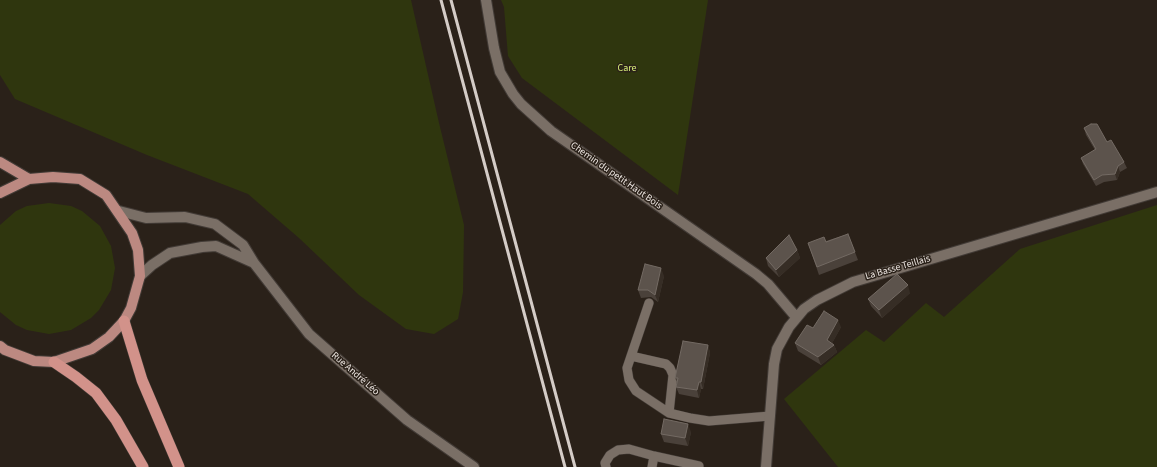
<!DOCTYPE html>
<html>
<head>
<meta charset="utf-8">
<style>
  body { margin:0 }
  canvas { display:block; background:#2a2119 }
</style>
</head>
<body>
<canvas width="1157" height="467"></canvas>
<script>
const g = document.querySelector('canvas').getContext('2d');
g.lineJoin = 'round';
function fill(path, color) {
  g.fillStyle = color;
  g.fill(path, 'evenodd');
}
function poly(rows) {
  const path = new Path2D();
  for (const r of rows) {
    path.moveTo(r[0], r[1]);
    for (let i = 2; i < r.length; i += 2) path.lineTo(r[i], r[i + 1]);
  }
  return path;
}
function strokePath(path, color, width, dash) {
  g.strokeStyle = color;
  g.lineWidth = width;
  g.lineCap = dash ? 'butt' : 'round';
  g.setLineDash(dash || []);
  g.stroke(path);
}
function write(font, color, halo, rows, align = 'center') {
  g.font = font + ' "Source Sans 3",sans-serif';
  g.lineWidth = 3;
  g.setLineDash([]);
  g.textBaseline = 'middle';
  g.strokeStyle = halo;
  g.fillStyle = color;
  for (const [text, x, y, turn = 0] of rows) {
    g.save();
    g.translate(x, y);
    g.rotate((+turn || 0) * Math.PI / 180);
    g.textAlign = isNaN(turn) ? turn : align;
    if (halo) g.strokeText(text, 0, 0);
    g.fillText(text, 0, 0);
    g.restore();
  }
}
const green = poly([
  [0,0,411,0,439,123,464,225,463,292,458,319,434,334,406,329,359,295,299,238,248,194,147,155,15,99,0,75],
  [501,0,708,0,678,195,522,78,508,56,504,7],
  [49,203,71,206,82,211,100,226,111,246,115,268,111,290,99,310,91,318,71,330,49,334,27,330,16,325,0,312,0,225,16,211,27,206],
  [1157,205,1157,467,838,467,784,399,866,330,884,342,926,303,944,317,1020,249]
]);
const service = poly([
  [649,303,627,368,629,380,636,391,669,413,690,418,709,421,770,416],
  [631,356,666,364,670,368,673,375,669,413],
  [606,467,605,463,610,455,618,450,629,449,654,456,699,466],
  [652,467,654,456]
]);
const minor = poly([
  [486,0,494,48,500,72,513,94,521,104,551,131,756,274,768,284,796,317],
  [766,467,774,364,777,349,789,327,804,309,817,300,853,282,1157,192]
]);
const tertiary = poly([
  [119,211,146,218,185,217,215,224,243,245,254,263,309,334,407,420,474,467],
  [140,276,152,265,170,253,202,247,216,246,254,263]
]);
const primary = poly([
  [0,162,29,179],
  [0,193,29,179,53,177,80,179,106,195,132,233,138,250,140,276,131,308,124,321,109,337,92,349,54,362,34,361,5,350,0,346]
]);
const trunk = poly([
  [124,321,142,380,179,467],
  [54,362,76,377,96,393,116,420,143,467]
]);
const rail = poly([
  [441,0,565,467],
  [451,0,575,467]
]);
const wall = poly([
  [1084,128,1107,142,1124,162,1127,168,1120,172,1117,180,1104,182,1096,186,1083,164,1081,158,1095,150,1086,135],
  [848,234,858,260,819,275,808,243,826,241],
  [797,250,800,258,779,277,768,266,766,258],
  [664,276,658,302,651,297,641,298,638,290],
  [910,293,882,318,871,306,868,299],
  [841,327,832,343,834,345,837,352,821,365,798,351,795,343,813,328],
  [708,345,710,353,703,389,701,389,699,398,679,394,676,387,677,382,675,378],
  [691,432,688,446,664,442,661,434]
]);
const shadedWall = poly([
  [1118,166,1120,172,1117,180,1115,174],
  [797,250,800,258,779,277,776,270],
  [661,268,664,276,658,302,655,295],
  [908,285,910,293,882,318,879,310],
  [838,320,841,327,830,347,827,340],
  [708,345,710,353,703,389,701,382],
  [834,345,837,352,821,365,818,357],
  [699,382,701,389,699,398,697,390],
  [688,424,691,432,688,446,685,438]
]);
const building = poly([
  [1091,124,1097,124,1107,142,1111,140,1124,162,1118,166,1115,174,1102,175,1094,180,1081,158,1096,149,1084,128,1091,124],
  [848,234,855,252,817,267,808,243,824,237,826,242,848,234],
  [789,235,797,250,776,270,766,258,789,235],
  [645,264,661,268,655,295,648,290,638,290,645,264],
  [897,274,908,285,879,310,868,299,897,274],
  [824,311,838,320,827,340,834,345,818,357,795,343,807,325,813,328,824,311],
  [683,341,708,345,701,382,699,382,697,390,676,387,678,378,675,378,683,341],
  [664,419,688,424,685,438,661,434,664,419]
]);
const parkNames = [
  ["Care",627,69]
];
const streetNames = [
  ["Chemin du petit Haut Bois",616,176,35],
  ["La Basse Teillais",898,268,-16],
  ["Rue André Léo",355,374,41]
];
fill(green, '#2f360e');
strokePath(service, '#423b36', 10);
strokePath(minor, '#423b36', 12);
strokePath(tertiary, '#423b36', 12);
strokePath(primary, '#423b36', 12);
strokePath(trunk, '#423b36', 12);
strokePath(service, '#7a6f66', 9);
strokePath(minor, '#7a6f66', 10);
strokePath(tertiary, '#7a6f66', 10);
strokePath(primary, '#bc8981', 10);
strokePath(trunk, '#d2928a', 11);
strokePath(rail, '#d4ccc7', 3);
fill(wall, '#4a413a');
fill(shadedWall, '#362d25');
fill(building, '#5c534c');
strokePath(building, '#736a63', 1);
write('10px', '#daf179', '#2a2119', parkNames);
write('10px', '#eee7e2', '#2a2119', streetNames);
</script>
</body>
</html>
